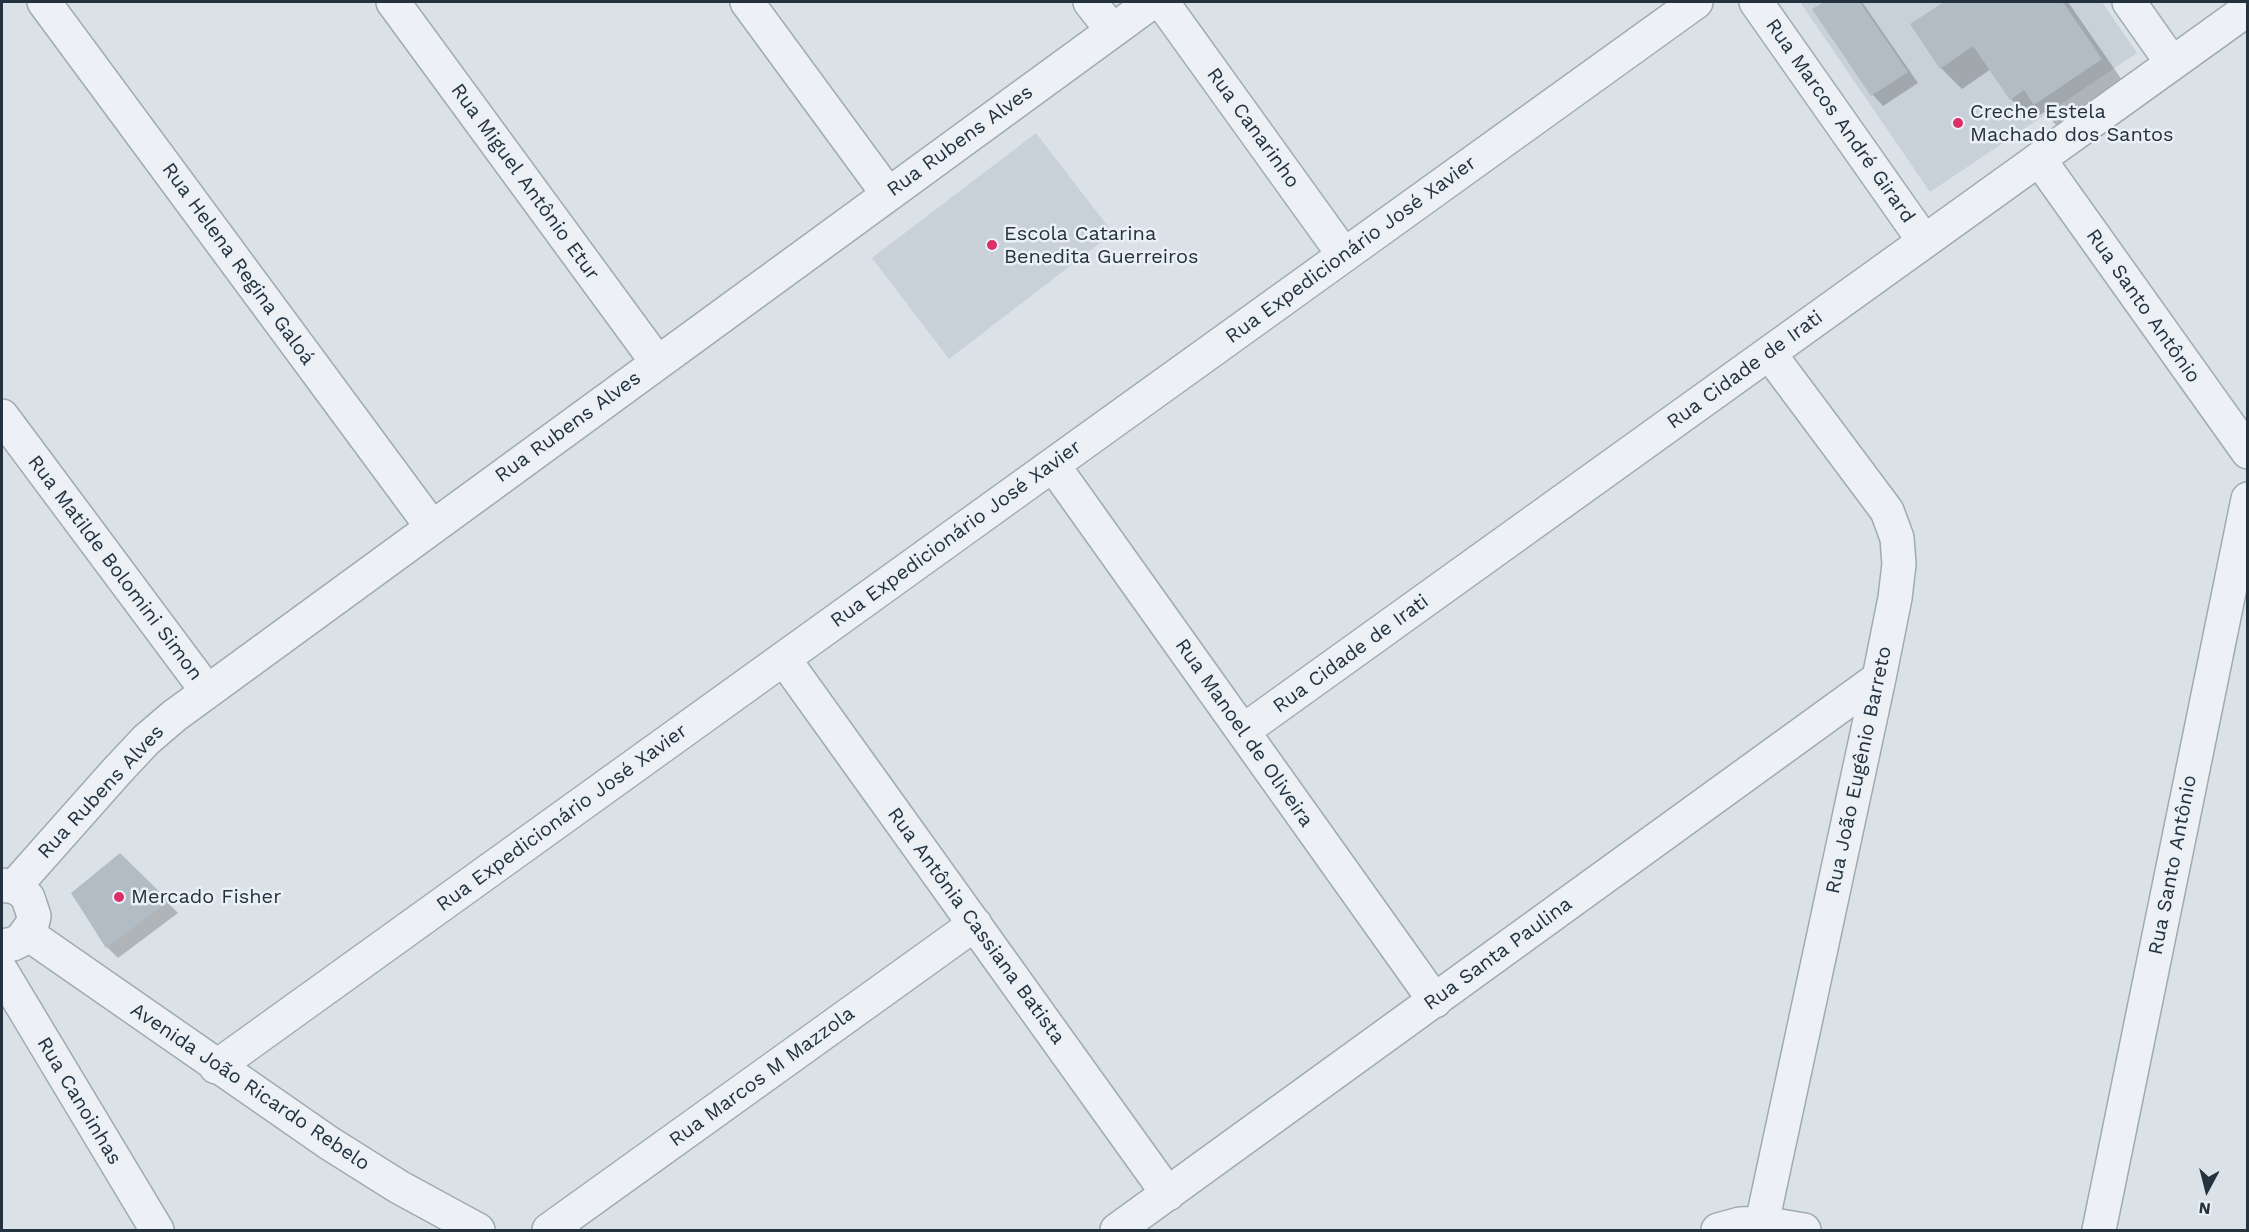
<!DOCTYPE html>
<html>
<head>
<meta charset="utf-8">
<style>
  body { margin:0 }
  #map { position:relative; width:2249px; height:1232px; overflow:hidden; background:#dae2e7; font-family:"Work Sans",sans-serif }
  canvas { display:block }
  .frame { position:absolute; inset:0; border:3px solid #23323e; pointer-events:none }
  .north { position:absolute; left:2177px; top:1160px; width:60px; height:60px; -webkit-text-stroke:4px #eaf0f5; paint-order:stroke; rotate:187deg; font-size:16px; font-weight:700; line-height:24px; text-align:center; color:#23323e }
  .north::after { content:''; display:block; margin:auto; width:21px; height:27px; background:#23323e; clip-path:polygon(50% 0,100% 100%,50% 72%,0 100%) }
</style>
</head>
<body>
<div id="map">
<canvas width="2249" height="1232"></canvas>
<div class="frame"></div>
<div class="north">N</div>
</div>
<script>
const g = document.querySelector('canvas').getContext('2d');
g.lineJoin = 'round';
function fill(path, color) {
  g.fillStyle = color;
  g.fill(path, 'evenodd');
}
function poly(rows) {
  const path = new Path2D();
  for (const r of rows) {
    path.moveTo(r[0], r[1]);
    for (let i = 2; i < r.length; i += 2) path.lineTo(r[i], r[i + 1]);
  }
  return path;
}
function strokePath(path, color, width, dash) {
  g.strokeStyle = color;
  g.lineWidth = width;
  g.lineCap = dash ? 'butt' : 'round';
  g.setLineDash(dash || []);
  g.stroke(path);
}
function write(font, color, halo, rows, align = 'center') {
  g.font = font + ' "Work Sans",sans-serif';
  g.lineWidth = 5;
  g.setLineDash([]);
  g.textBaseline = 'middle';
  g.strokeStyle = halo;
  g.fillStyle = color;
  for (const [text, x, y, turn = 0] of rows) {
    g.save();
    g.translate(x, y);
    g.rotate((+turn || 0) * Math.PI / 180);
    g.textAlign = isNaN(turn) ? turn : align;
    if (halo) g.strokeText(text, 0, 0);
    g.fillText(text, 0, 0);
    g.restore();
  }
}
const built = poly([
  [1800,2,2102,2,2137,53,1930,192],
  [1036,133,1113,233,949,359,872,258]
]);
const shadow = poly([
  [1827,2,1862,2,1918,83,1883,106,1873,95,1814,10],
  [1945,2,2068,2,2122,80,2056,125,2044,112,2032,120,2011,99,1991,69,1962,89,1941,68],
  [120,855,178,913,118,958,107,947]
]);
const building = poly([
  [1824,2,1860,2,1908,72,1871,96,1812,9],
  [1944,2,2063,2,2102,59,2034,105,2024,90,2010,100,1973,46,1940,69,1910,24],
  [120,853,169,901,106,948,71,893]
]);
const minor = poly([
  [44,2,432,527],
  [393,2,657,362],
  [747,2,888,194],
  [1090,2,1112,30],
  [1162,2,1344,255],
  [1756,2,1924,241],
  [2129,2,2172,63],
  [2039,159,2248,452],
  [2,416,207,691],
  [1053,465,1435,1001],
  [784,659,1168,1194],
  [1243,731,2248,9],
  [2,885,14,887,22,891,28,898,34,916,32,925,21,940,13,944,2,946],
  [14,887,116,772,146,740,174,716,1152,2],
  [28,934,329,1143,399,1187,478,1230],
  [2,972,157,1230],
  [216,1067,1696,2],
  [1762,1223,1879,678,1895,598,1899,564,1897,538,1887,511,1769,353],
  [549,1230,975,924],
  [1117,1230,1879,678],
  [1718,1230,1740,1224,1762,1223,1804,1230],
  [2099,1230,2248,499]
]);
const markers = [
  [1958,123,6,"#dc2f68"],
  [992,245,6,"#dc2f68"],
  [119,897,6,"#dc2f68"]
];
const poiNames = [
  ["Creche Estela",1970,112],
  ["Machado dos Santos",1970,135],
  ["Escola Catarina",1004,234],
  ["Benedita Guerreiros",1004,257],
  ["Mercado Fisher",131,897]
];
const streetNames = [
  ["Rua Marcos André Girard",1840,121,55],
  ["Rua Canarinho",1253,128,54],
  ["Rua Rubens Alves",960,141,-36],
  ["Rua Miguel Antônio Etur",525,182,54],
  ["Rua Expedicionário José Xavier",1351,250,-36],
  ["Rua Helena Regina Galoá",238,264,54],
  ["Rua Santo Antônio",2143,306,55],
  ["Rua Cidade de Irati",1745,370,-36],
  ["Rua Rubens Alves",568,427,-36],
  ["Rua Expedicionário José Xavier",956,534,-36],
  ["Rua Matilde Bolomini Simon",115,568,53],
  ["Rua Cidade de Irati",1351,654,-36],
  ["Rua Manoel de Oliveira",1244,733,55],
  ["Rua João Eugênio Barreto",1859,770,-78],
  ["Rua Rubens Alves",101,792,-47],
  ["Rua Expedicionário José Xavier",562,818,-36],
  ["Rua Santo Antônio",2173,865,-79],
  ["Rua Antônia Cassiana Batista",976,926,54],
  ["Rua Santa Paulina",1498,954,-36],
  ["Rua Marcos M Mazzola",762,1077,-36],
  ["Avenida João Ricardo Rebelo",250,1087,34],
  ["Rua Canoinhas",79,1101,59]
];
fill(built, '#c8d1d9');
fill(shadow, '#0003');
fill(building, '#b1bcc4');
strokePath(minor, '#9faab1', 36);
strokePath(minor, '#edf1f5', 33);
for (const [x, y, r, color] of markers) {
  const dot = new Path2D();
  dot.arc(x, y, r, 0, 2 * Math.PI);
  g.fillStyle = color;
  g.fill(dot);
  strokePath(dot, '#eaf0f5', 2);
}
write('20px', '#23323e', '#eaf0f5', poiNames, 'left');
write('20px', '#23323e', '#eaf0f5', streetNames);
</script>
</body>
</html>
